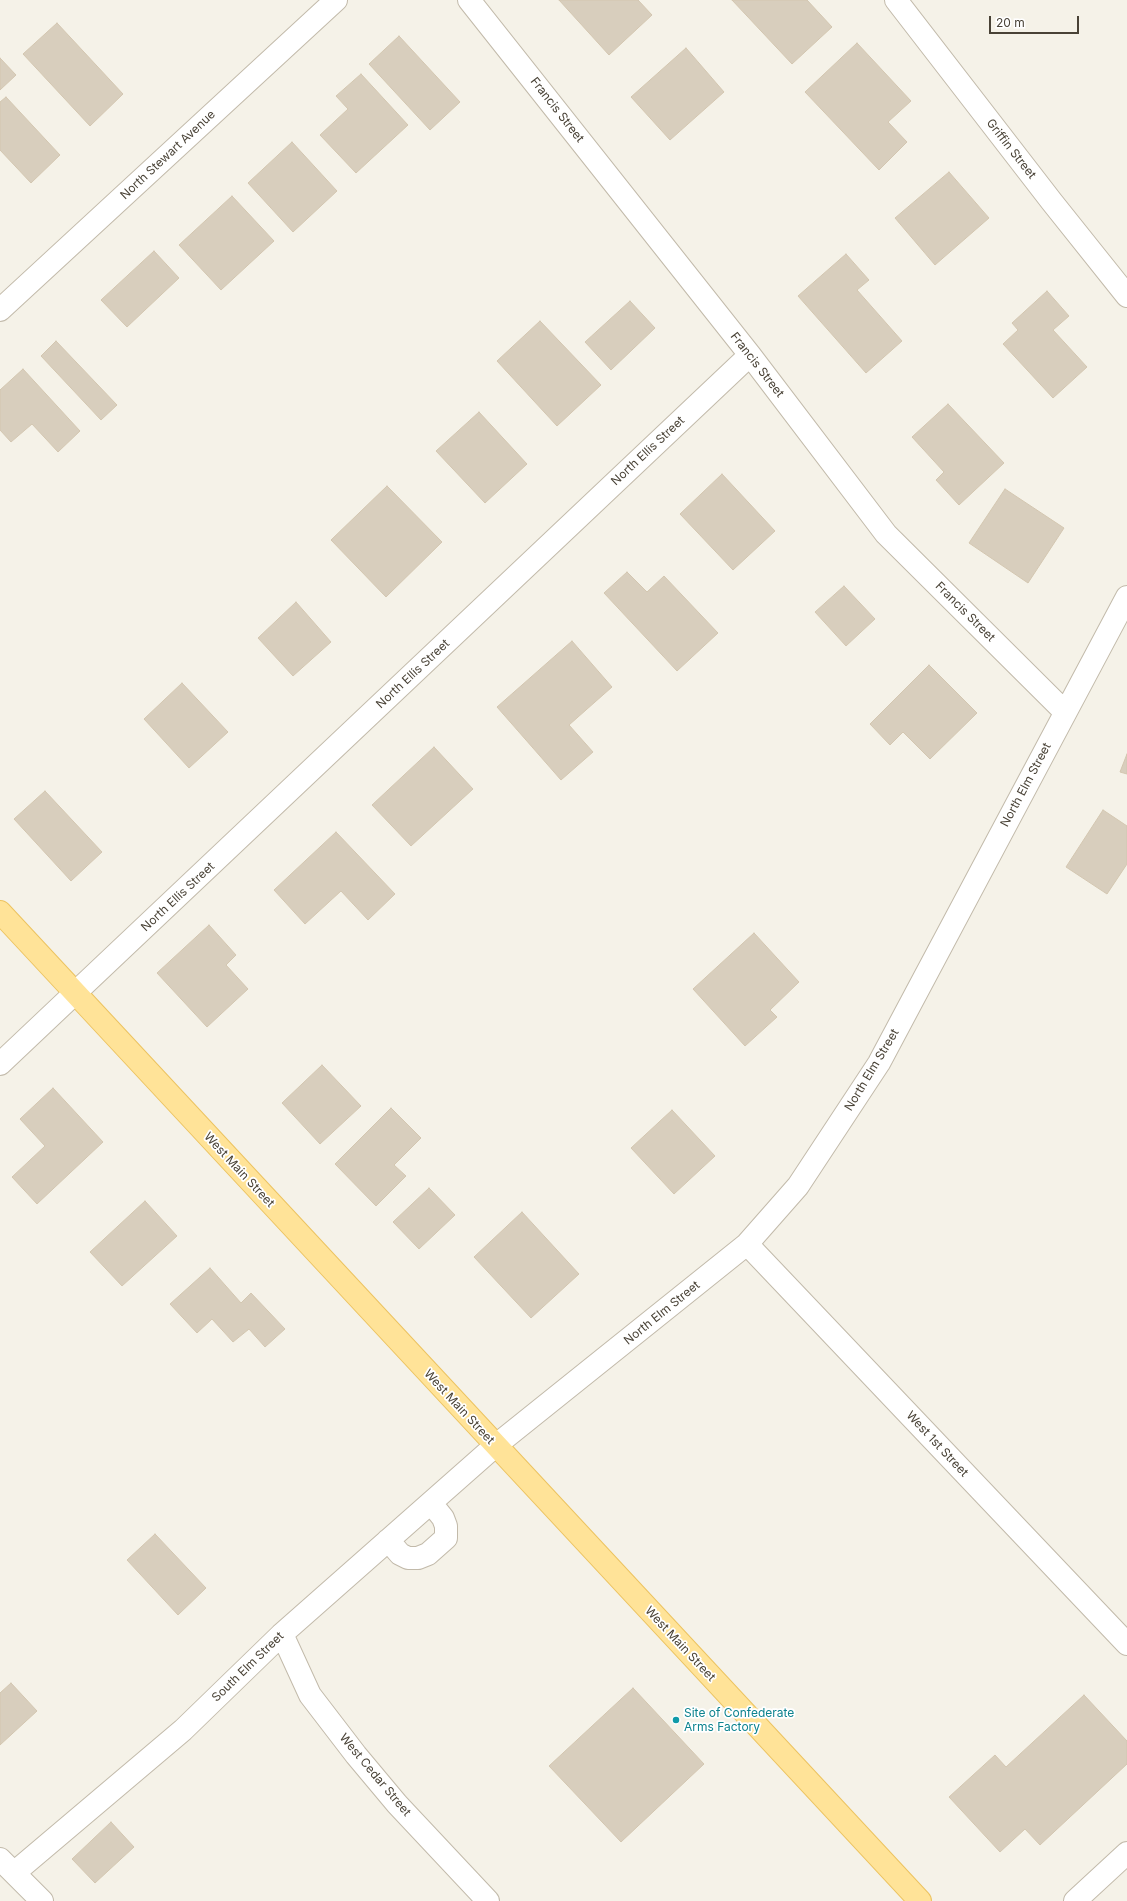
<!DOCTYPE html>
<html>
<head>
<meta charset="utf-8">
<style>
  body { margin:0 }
  #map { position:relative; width:1127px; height:1901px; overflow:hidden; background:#f5f2e8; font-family:Inter,sans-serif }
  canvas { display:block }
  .scale { position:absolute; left:989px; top:16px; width:90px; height:18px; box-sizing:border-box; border:2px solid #494236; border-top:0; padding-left:5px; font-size:12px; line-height:14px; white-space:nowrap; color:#494236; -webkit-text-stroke:3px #fff; paint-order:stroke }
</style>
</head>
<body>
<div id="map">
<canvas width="1127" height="1901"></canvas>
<div class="scale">20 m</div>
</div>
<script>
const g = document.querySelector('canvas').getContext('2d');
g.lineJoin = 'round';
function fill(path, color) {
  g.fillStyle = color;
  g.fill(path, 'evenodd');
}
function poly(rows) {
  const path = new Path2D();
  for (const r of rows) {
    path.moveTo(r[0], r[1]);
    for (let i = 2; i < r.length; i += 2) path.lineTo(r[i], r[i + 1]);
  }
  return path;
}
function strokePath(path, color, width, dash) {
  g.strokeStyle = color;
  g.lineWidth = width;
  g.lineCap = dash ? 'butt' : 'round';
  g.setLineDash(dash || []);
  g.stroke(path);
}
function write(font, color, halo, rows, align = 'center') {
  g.font = font + ' Inter,sans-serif';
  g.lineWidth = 3.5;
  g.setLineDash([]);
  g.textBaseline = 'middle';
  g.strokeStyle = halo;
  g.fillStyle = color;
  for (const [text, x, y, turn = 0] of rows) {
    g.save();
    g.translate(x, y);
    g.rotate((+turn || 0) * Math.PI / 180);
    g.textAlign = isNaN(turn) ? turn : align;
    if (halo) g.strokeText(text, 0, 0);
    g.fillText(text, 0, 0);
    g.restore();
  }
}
const building = poly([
  [559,0,638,0,652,15,609,55,559,0],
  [732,0,807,0,832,27,792,64,732,0],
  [57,23,123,94,90,126,23,54,57,23],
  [399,36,460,102,430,130,369,64,399,36],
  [857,43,911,101,888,122,907,142,879,170,805,92,857,43],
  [686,48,724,92,670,140,631,97,686,48],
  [0,58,16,75,0,90,0,58],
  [361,74,408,125,356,173,320,135,348,109,336,96,361,74],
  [6,97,60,155,31,183,0,150,0,102,6,97],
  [292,142,337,191,293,232,248,183,292,142],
  [949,172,989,218,935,265,895,218,949,172],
  [232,196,274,241,221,290,179,245,232,196],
  [154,251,179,278,127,327,101,300,154,251],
  [846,254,869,280,857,290,902,341,866,373,798,296,846,254],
  [1047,291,1069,316,1053,330,1087,367,1053,398,1003,344,1018,330,1012,323,1047,291],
  [630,301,655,328,611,370,585,342,630,301],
  [540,321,601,385,557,426,497,361,540,321],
  [56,341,117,405,101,420,41,356,56,341],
  [23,369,80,431,58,452,32,424,11,442,0,430,0,390,23,369],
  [948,404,1004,463,959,505,936,480,944,472,912,437,948,404],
  [479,412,527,464,485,503,436,451,479,412],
  [722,474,775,531,733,570,680,514,722,474],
  [387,486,442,542,386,597,331,540,387,486],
  [1005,489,1064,528,1028,583,969,543,1005,489],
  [627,572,647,592,664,576,718,633,677,671,604,593,627,572],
  [844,586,875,619,846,646,815,612,844,586],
  [296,602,331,642,293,676,258,638,296,602],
  [572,641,612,687,569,725,593,752,561,780,497,707,572,641],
  [929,665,977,713,930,759,903,732,890,745,870,724,929,665],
  [182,683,228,732,189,768,144,719,182,683],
  [434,747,473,789,411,846,372,805,434,747],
  [1127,754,1127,774,1120,772,1127,754],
  [45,791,102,852,71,881,14,819,45,791],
  [1103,810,1127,826,1127,864,1107,894,1066,867,1103,810],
  [336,832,395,894,368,920,341,891,305,924,274,890,336,832],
  [209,925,236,955,226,965,248,989,207,1027,157,973,209,925],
  [754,933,799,982,770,1010,777,1017,745,1046,693,989,754,933],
  [322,1065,361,1106,320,1144,282,1103,322,1065],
  [53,1088,103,1142,37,1204,12,1177,45,1146,20,1119,53,1088],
  [391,1108,421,1138,394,1165,406,1176,376,1206,335,1164,391,1108],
  [672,1110,715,1156,674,1194,631,1148,672,1110],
  [429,1188,455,1215,419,1249,393,1222,429,1188],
  [145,1201,177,1236,122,1286,90,1252,145,1201],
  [522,1212,579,1274,531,1318,474,1257,522,1212],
  [210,1268,241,1303,251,1293,285,1329,265,1347,249,1329,233,1342,212,1319,197,1333,170,1304,210,1268],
  [155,1534,206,1588,178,1615,127,1560,155,1534],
  [11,1683,37,1711,0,1745,0,1693,11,1683],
  [633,1688,704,1764,621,1842,549,1766,633,1688],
  [1084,1695,1127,1741,1127,1764,1040,1845,1025,1829,1000,1852,949,1797,995,1755,1006,1767,1084,1695],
  [111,1822,134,1847,95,1883,72,1859,111,1822]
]);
const minor = poly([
  [469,0,750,355,886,534,1065,712],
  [896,0,1052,202,1127,296],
  [0,310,336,0],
  [0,1064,750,355],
  [747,1244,1127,1644],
  [388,1540,400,1554,408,1558,418,1558,428,1554,446,1538,446,1526,443,1518,431,1503],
  [282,1634,310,1695,356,1755,397,1804,488,1901],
  [0,1859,42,1901],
  [14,1873,183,1730,282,1634,495,1446,747,1244,798,1186,879,1063,1127,597],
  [1075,1901,1127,1853]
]);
const major = poly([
  [0,912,920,1901]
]);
const markers = [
  [676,1720,4,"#0f9aa8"]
];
const streetNames = [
  ["Francis Street",557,110,52],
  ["Griffin Street",1011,149,52],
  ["North Stewart Avenue",168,155,-43],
  ["Francis Street",757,365,52],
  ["North Ellis Street",648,451,-43],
  ["Francis Street",965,612,45],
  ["North Ellis Street",413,674,-43],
  ["North Elm Street",1026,785,-62],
  ["North Ellis Street",178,897,-43],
  ["North Elm Street",872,1070,-59],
  ["West Main Street",239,1170,47],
  ["North Elm Street",662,1313,-39],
  ["West Main Street",459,1407,47],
  ["West 1st Street",937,1444,47],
  ["West Main Street",680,1644,47],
  ["South Elm Street",248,1667,-44],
  ["West Cedar Street",375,1775,50]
];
const cultureNames = [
  ["Site of Confederate",684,1713],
  ["Arms Factory",684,1727]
];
fill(building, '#d8cebd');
strokePath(building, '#d3c6b0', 1);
strokePath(minor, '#c2baaa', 24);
strokePath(major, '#ecc360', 24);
strokePath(minor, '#fff', 22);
strokePath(major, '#ffe398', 22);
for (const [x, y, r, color] of markers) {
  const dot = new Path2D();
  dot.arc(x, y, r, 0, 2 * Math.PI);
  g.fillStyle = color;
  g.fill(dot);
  strokePath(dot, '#fff', 1.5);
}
write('12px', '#494236', '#fff', streetNames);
write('12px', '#0d838f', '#fff', cultureNames, 'left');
</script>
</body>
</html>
